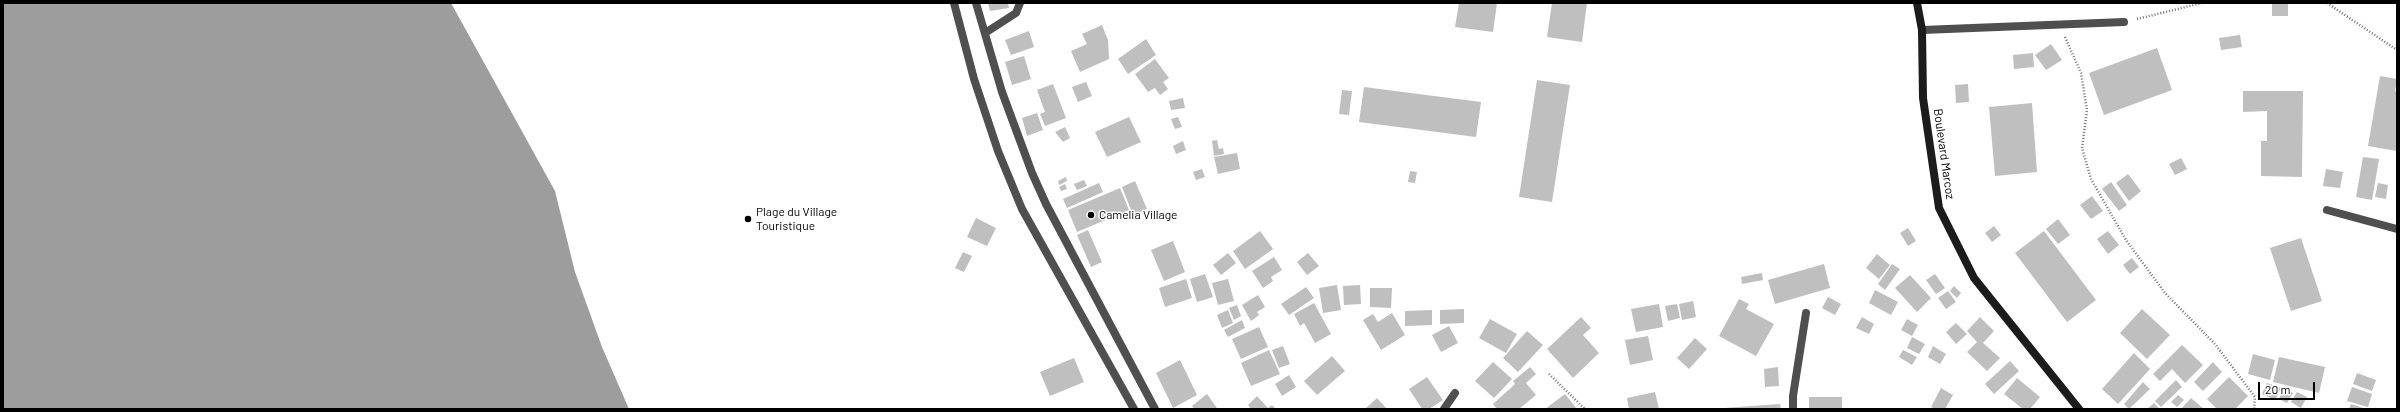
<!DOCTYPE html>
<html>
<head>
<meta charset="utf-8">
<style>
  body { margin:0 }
  #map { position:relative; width:2400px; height:412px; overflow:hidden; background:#fff; font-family:Barlow,sans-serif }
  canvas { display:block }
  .frame { position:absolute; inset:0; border:4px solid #000; pointer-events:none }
  .scale { position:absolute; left:2258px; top:382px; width:57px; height:18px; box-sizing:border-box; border:2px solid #000; border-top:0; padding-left:5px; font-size:12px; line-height:14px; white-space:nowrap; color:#000; -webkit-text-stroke:3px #fff; paint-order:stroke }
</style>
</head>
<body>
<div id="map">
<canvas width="2400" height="412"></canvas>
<div class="frame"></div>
<div class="scale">20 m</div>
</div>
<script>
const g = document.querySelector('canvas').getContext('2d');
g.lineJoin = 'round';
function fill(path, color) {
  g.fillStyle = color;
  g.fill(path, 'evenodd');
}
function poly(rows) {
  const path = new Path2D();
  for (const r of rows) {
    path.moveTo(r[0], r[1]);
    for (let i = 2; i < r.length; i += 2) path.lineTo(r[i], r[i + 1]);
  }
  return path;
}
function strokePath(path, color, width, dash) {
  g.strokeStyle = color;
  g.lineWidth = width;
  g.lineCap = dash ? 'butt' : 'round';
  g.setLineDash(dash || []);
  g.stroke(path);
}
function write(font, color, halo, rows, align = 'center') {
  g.font = font + ' Barlow,sans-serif';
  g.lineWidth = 3;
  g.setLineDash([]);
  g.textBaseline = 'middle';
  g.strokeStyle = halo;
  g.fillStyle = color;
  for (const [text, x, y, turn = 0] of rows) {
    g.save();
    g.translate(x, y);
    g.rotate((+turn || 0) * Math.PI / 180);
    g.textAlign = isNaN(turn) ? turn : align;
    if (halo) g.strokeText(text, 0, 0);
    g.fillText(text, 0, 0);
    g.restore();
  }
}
const water = poly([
  [3,3,451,3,555,191,575,272,602,347,629,409,3,409]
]);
const building = poly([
  [988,3,1008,3,1009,8,990,11],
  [1459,3,1497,3,1493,32,1455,27],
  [1552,3,1587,3,1582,42,1547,37],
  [2272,3,2288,3,2288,16,2272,16],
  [1102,25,1108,40,1109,59,1080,72,1071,51,1087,44,1082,34],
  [1029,31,1034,47,1011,55,1005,40],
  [2240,35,2242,47,2221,50,2219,38],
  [1146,39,1156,55,1128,74,1118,59],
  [2051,44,2062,60,2046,70,2035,55],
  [2157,48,2172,90,2104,115,2089,73],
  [2033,53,2034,67,2014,69,2013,55],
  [1024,56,1031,79,1012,85,1005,62],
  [1155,59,1169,78,1163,82,1168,89,1160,95,1155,88,1148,92,1135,74],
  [2380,76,2397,79,2395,91,2397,91,2397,151,2368,146],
  [1537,80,1570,85,1552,202,1519,197],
  [1086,82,1092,96,1078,102,1072,87],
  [1053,84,1066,118,1045,126,1040,114,1045,112,1037,90],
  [1968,84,1969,102,1956,103,1955,85],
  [1364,87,1481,102,1476,137,1359,122],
  [1342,90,1352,91,1349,115,1339,114],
  [2243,91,2303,91,2302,177,2261,176,2261,141,2267,141,2267,111,2243,112],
  [1183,98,1185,108,1171,110,1169,101],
  [2032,103,2037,172,1995,176,1989,107],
  [1037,113,1043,130,1027,136,1022,118],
  [1129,117,1141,142,1107,157,1095,132],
  [1178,117,1182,127,1175,129,1171,119],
  [1065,127,1070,138,1063,142,1055,132],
  [1217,140,1219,149,1223,148,1224,154,1214,156,1212,141],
  [1183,141,1186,150,1176,154,1173,146],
  [1237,153,1240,169,1218,174,1214,157],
  [2363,157,2379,159,2372,200,2356,197],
  [2181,158,2187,169,2175,175,2169,164],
  [1202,169,1205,177,1196,180,1193,172],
  [2326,169,2343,172,2340,188,2323,186],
  [1410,171,1417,172,1415,183,1408,182],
  [2128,174,2141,191,2129,201,2116,183],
  [1066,177,1067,181,1059,185,1058,181],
  [1084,180,1087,186,1077,190,1074,184],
  [1135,181,1147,209,1133,215,1122,187],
  [2111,182,2127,205,2119,211,2102,189],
  [1099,183,1103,192,1067,208,1063,199],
  [2378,183,2388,185,2386,199,2375,197],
  [1065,184,1067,189,1061,191,1059,187],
  [1120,188,1129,210,1077,232,1068,210],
  [2092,196,2103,211,2091,219,2080,205],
  [976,218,996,228,987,246,967,237],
  [2058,219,2070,235,2058,244,2046,229],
  [1994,226,2001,235,1992,242,1985,233],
  [1908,228,1916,241,1908,246,1900,233],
  [1088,230,1102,262,1091,267,1077,235],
  [1260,231,1273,249,1245,269,1233,251],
  [2044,231,2096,300,2067,322,2015,253],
  [2108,231,2119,245,2108,254,2097,239],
  [2301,238,2322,301,2291,311,2270,248],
  [1173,241,1185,272,1164,281,1151,250],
  [963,252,972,256,964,272,955,268],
  [1228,253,1236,263,1221,275,1213,265],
  [1308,253,1319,266,1307,275,1297,262],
  [1877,254,1890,265,1879,279,1866,268],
  [1274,257,1282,270,1271,277,1273,281,1263,288,1252,271],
  [2132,258,2139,267,2130,274,2123,265],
  [1824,264,1830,288,1775,304,1768,280],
  [1892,264,1900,269,1885,290,1878,284],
  [1762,273,1763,280,1742,284,1741,277],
  [1205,274,1213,297,1197,302,1190,279],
  [1935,274,1945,288,1936,294,1926,280],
  [1910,275,1931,298,1917,312,1895,288],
  [1186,279,1192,298,1165,307,1159,288],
  [1228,279,1234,301,1218,305,1212,283],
  [1337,285,1341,310,1323,313,1319,288],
  [1360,285,1361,304,1344,305,1343,286],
  [1954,286,1961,293,1957,298,1950,291],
  [1306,287,1314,298,1289,315,1281,304],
  [1370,288,1392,288,1391,308,1370,307],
  [1875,290,1898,302,1891,315,1869,303],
  [1948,291,1956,302,1946,309,1938,298],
  [1258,295,1265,307,1257,312,1259,315,1251,321,1242,305],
  [1828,297,1841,304,1835,315,1822,308],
  [1739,299,1749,304,1746,309,1774,324,1756,356,1719,336],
  [1693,301,1696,317,1682,320,1679,304],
  [1314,303,1331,334,1315,343,1304,323,1300,326,1294,314],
  [1659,304,1663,327,1636,332,1631,309],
  [1677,304,1680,318,1668,321,1665,306],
  [1237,305,1241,316,1234,320,1229,308],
  [1464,309,1464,323,1440,324,1440,310],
  [2142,309,2170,335,2147,359,2120,333],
  [1228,310,1233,323,1222,328,1217,315],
  [1432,310,1432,325,1405,326,1405,311],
  [1392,313,1405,335,1381,350,1363,320,1373,314,1378,322],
  [1581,317,1591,328,1583,335,1599,353,1573,378,1547,349],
  [1862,317,1874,324,1869,334,1856,328],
  [1980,317,1994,331,1983,343,2000,358,1987,371,1967,352,1977,342,1967,331],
  [1490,319,1517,334,1506,353,1479,338],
  [1907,319,1918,325,1912,336,1901,330],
  [1242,320,1245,328,1228,337,1224,330],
  [1956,323,1967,334,1956,344,1946,332],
  [1449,326,1458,343,1441,352,1432,335],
  [1259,327,1268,347,1241,359,1232,339],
  [1527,331,1543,345,1518,372,1503,358],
  [1648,336,1653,360,1630,365,1625,340],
  [1912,337,1925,344,1919,354,1907,348],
  [1695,338,1707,349,1689,369,1677,358],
  [2182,345,2203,365,2185,383,2172,369,2160,381,2153,374],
  [1283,346,1290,364,1279,368,1272,350],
  [1933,346,1946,354,1940,364,1928,357],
  [1269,350,1280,374,1251,386,1241,363],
  [1903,350,1917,357,1912,365,1899,357],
  [2134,353,2150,369,2118,404,2102,389],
  [2253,354,2275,360,2270,380,2248,374],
  [1332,356,1345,371,1317,395,1304,381],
  [2279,357,2325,367,2319,393,2273,382],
  [1074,358,1084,382,1050,396,1040,372],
  [1180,360,1197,395,1173,408,1156,373],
  [2010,361,2019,371,1994,394,1985,384],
  [1493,362,1512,379,1494,398,1475,381],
  [2213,362,2222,372,2203,391,2194,382],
  [1530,367,1536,374,1526,383,1536,395,1519,409,1497,409,1493,404,1515,384,1513,381],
  [1778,367,1779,386,1765,387,1764,369],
  [2357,373,2376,380,2372,391,2353,384],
  [1289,375,1296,387,1282,396,1275,384],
  [1427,377,1443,400,1429,409,1422,409,1409,389],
  [2229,377,2248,396,2235,409,2217,409,2207,399],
  [2017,378,2040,397,2030,409,2023,409,2004,394],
  [2176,380,2182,387,2161,407,2155,401],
  [2143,382,2150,389,2129,409,2124,404],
  [2267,383,2281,388,2275,400,2262,394],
  [2352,387,2372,394,2368,407,2347,401],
  [1941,388,1953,395,1945,409,1936,409,1931,407],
  [2284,388,2293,393,2287,403,2279,399],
  [1655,392,1659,409,1629,409,1627,398],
  [2297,392,2307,397,2301,408,2291,402],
  [1207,394,1217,408,1194,409,1192,406],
  [1565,394,1577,409,1545,409],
  [2178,395,2184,400,2177,407,2171,402],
  [1257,396,1268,408,1272,405,1276,409,1251,409,1248,405],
  [1809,397,1842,397,1842,409,1809,409],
  [1377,398,1387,409,1365,409],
  [2191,398,2204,409,2181,409],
  [2154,403,2160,409,2147,409],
  [1780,404,1781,409,1724,409,1724,408],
  [2351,404,2366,409,2349,409]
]);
const path = poly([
  [2327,3,2397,50],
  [2137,19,2202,3],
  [2065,37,2081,73,2087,110,2082,148,2091,179,2126,240,2165,293,2215,344,2255,397,2254,409],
  [1549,374,1585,409]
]);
const service = poly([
  [1444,409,1455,393],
  [1793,409,1793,396,1806,313]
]);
const minor = poly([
  [954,3,974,79,998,151,1022,209,1134,409],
  [976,3,1002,92,1032,173,1046,204,1155,409],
  [1922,30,2124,22],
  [985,33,1016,13,1020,3],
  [2327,210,2397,229]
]);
const secondary = poly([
  [1917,3,1922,30,1923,98,1939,208,1974,278,2079,409]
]);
const markers = [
  [1091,215,4,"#000"],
  [748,219,4,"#000"]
];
const streetNames = [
  ["Boulevard Marcoz",1944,154,82]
];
const poiNames = [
  ["Plage du Village",756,212],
  ["Touristique",756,226],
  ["Camelia Village",1099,215]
];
fill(water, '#9d9d9d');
fill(building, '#bfbfbf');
strokePath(path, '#717171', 2.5, [1, 2]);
strokePath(service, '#4f4f4f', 8);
strokePath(minor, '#4f4f4f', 8);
strokePath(secondary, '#1c1c1c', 8);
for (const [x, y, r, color] of markers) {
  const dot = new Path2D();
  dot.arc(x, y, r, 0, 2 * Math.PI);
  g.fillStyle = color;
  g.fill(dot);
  strokePath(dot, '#fff', 1.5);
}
write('12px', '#000', '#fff', streetNames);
write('12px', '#000', '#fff', poiNames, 'left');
</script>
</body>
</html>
